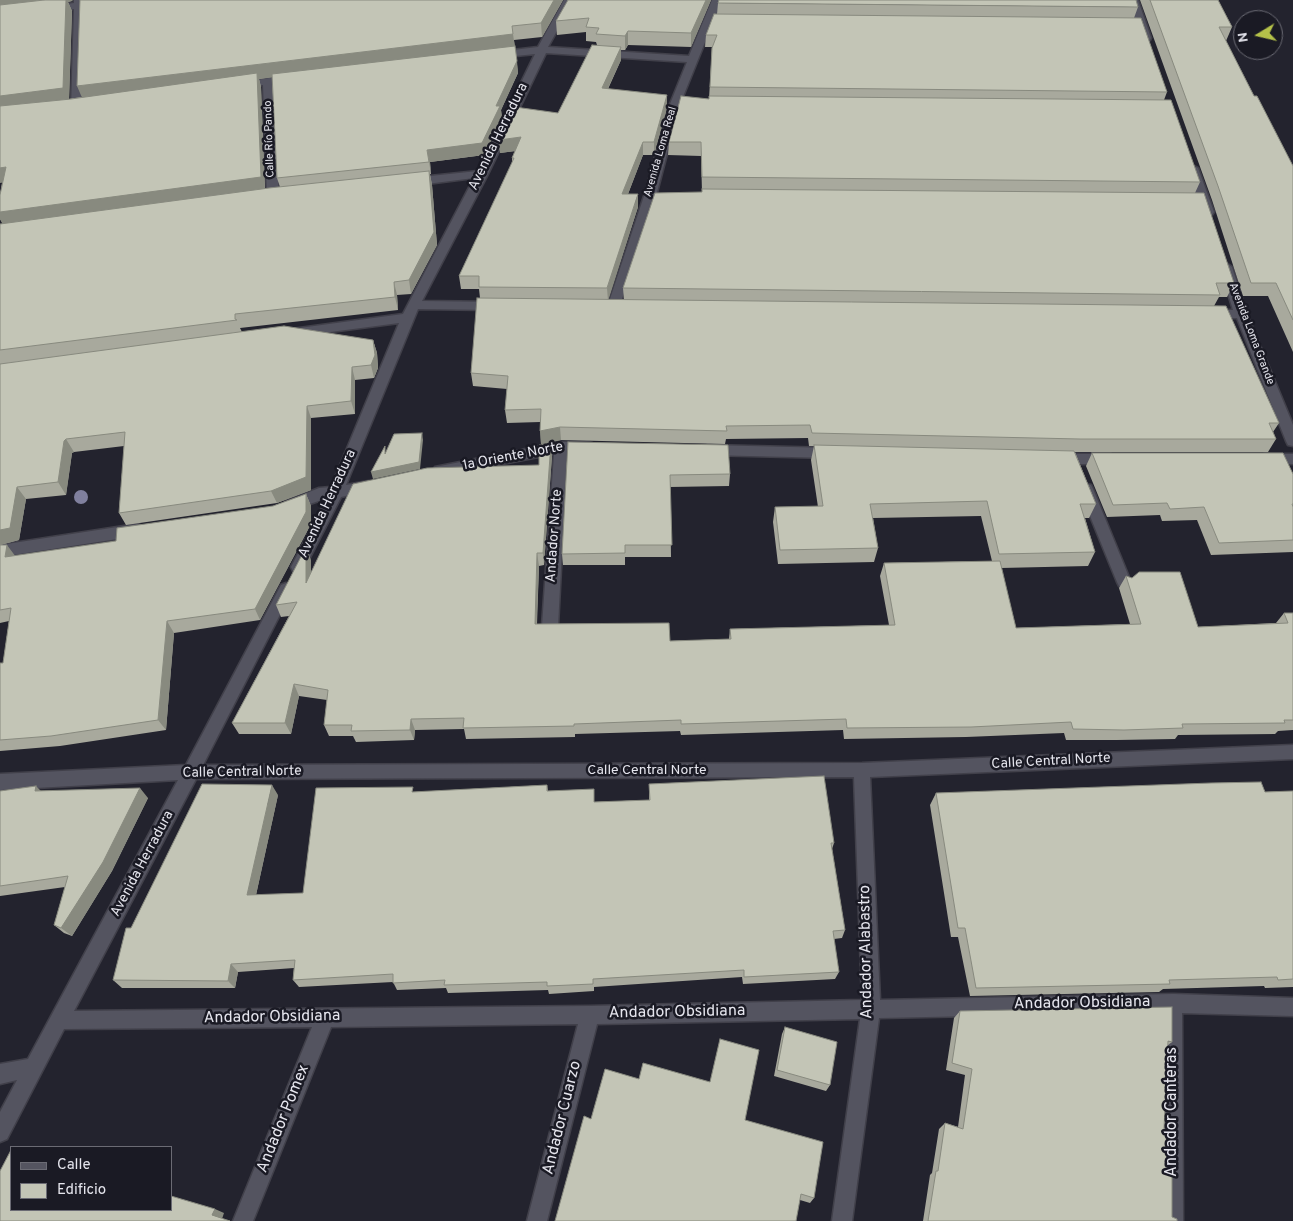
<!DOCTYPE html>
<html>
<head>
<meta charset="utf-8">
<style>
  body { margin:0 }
  #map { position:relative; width:1293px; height:1221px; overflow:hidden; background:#23232e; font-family:Overpass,sans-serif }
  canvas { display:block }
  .legend { position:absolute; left:10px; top:1146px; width:162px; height:65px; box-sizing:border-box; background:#1a1a24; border:1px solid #6b6b74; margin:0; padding:6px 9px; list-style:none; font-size:15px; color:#e5e5ed }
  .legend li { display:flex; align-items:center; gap:10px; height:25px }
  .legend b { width:25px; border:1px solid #6b6b74 }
  .north { position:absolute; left:1233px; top:10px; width:50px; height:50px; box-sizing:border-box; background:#1a1a24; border:1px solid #6b6b74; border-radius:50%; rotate:261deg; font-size:14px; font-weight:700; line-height:20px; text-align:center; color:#e5e5ed }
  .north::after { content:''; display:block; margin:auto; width:18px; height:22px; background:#b5c249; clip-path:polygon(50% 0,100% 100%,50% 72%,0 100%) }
</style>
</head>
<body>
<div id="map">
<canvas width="1293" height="1221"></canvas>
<ul class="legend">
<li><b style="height:6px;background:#545460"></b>Calle</li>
<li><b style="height:14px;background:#c3c5b6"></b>Edificio</li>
</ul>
<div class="north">N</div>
</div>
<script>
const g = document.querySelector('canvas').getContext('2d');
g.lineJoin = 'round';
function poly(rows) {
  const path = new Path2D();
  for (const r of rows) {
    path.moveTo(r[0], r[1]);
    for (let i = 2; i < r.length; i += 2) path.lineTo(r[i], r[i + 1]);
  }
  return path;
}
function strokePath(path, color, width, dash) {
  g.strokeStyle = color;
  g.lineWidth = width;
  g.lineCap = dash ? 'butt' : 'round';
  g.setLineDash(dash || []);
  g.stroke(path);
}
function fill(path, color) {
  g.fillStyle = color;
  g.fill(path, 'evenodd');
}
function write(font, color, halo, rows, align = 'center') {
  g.font = font + ' Overpass,sans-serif';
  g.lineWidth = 5;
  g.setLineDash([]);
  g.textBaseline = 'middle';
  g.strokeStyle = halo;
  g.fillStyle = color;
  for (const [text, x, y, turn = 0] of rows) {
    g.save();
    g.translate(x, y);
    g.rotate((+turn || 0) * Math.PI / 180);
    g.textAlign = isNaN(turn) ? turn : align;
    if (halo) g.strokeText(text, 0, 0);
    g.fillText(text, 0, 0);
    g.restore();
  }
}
const minor = poly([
  [74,0,84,0,84,2,133,0,128,3,84,8,81,108,76,111,71,108,74,9,51,12,46,9,51,6,74,3,74,0],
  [564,0,574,0,548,47,689,56,712,0,722,0,680,104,656,196,619,308,613,312,607,308,644,196,670,104,687,62,546,53,488,174,422,301,497,302,503,306,497,310,418,309,346,485,369,481,374,482,376,486,374,490,341,497,303,571,298,573,293,571,291,567,327,498,290,511,285,510,283,506,285,502,319,488,331,487,399,323,292,337,286,333,292,329,403,314,474,178,411,186,405,182,411,178,478,171,535,54,496,58,491,55,496,52,538,47,564,0],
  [1128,0,1138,0,1151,38,1150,40,1146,41,1141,38,1128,0],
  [292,75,297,78,296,80,273,84,279,196,273,200,267,196,263,85,240,88,235,85,240,82,292,75],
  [1192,165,1198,168,1214,212,1212,215,1204,215,1202,212,1186,168,1192,165],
  [1226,263,1232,267,1247,314,1293,425,1293,446,1288,445,1286,441,1237,318,1210,318,1204,314,1210,310,1233,310,1220,267,1226,263],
  [561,442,587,442,592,443,594,447,592,451,587,452,567,452,558,626,555,630,550,632,545,630,542,626,554,454,440,476,435,475,433,471,435,467,440,466,561,442],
  [708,445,832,448,837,449,839,453,837,457,832,458,708,455,703,454,701,450,703,446,708,445],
  [1058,454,1110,454,1115,455,1117,459,1115,463,1110,464,1058,464,1053,463,1051,459,1053,455,1058,454],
  [1265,454,1293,454,1293,464,1260,463,1258,459,1260,455,1265,454],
  [1086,484,1091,485,1093,489,1131,582,1129,586,1124,588,1119,586,1117,582,1079,489,1081,485,1086,484],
  [137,524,142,526,144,530,142,534,137,536,0,557,0,545,137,524],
  [286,583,291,585,293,589,203,765,862,763,1293,745,1293,759,870,777,880,1000,1173,994,1293,998,1293,1016,1182,1013,1183,1221,1163,1221,1164,1012,879,1018,852,1221,832,1221,860,1019,597,1024,547,1221,527,1221,578,1024,331,1027,253,1221,233,1221,312,1027,64,1029,7,1139,0,1142,0,1112,17,1080,0,1084,0,1064,28,1059,178,780,0,790,0,774,186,765,281,585,286,583],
  [854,777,862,1000,590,1006,74,1011,196,779,854,777]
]);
const trees = [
  [81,497]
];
const wall = poly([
  [0,0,72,1,68,2,72,11,69,99,82,97,80,0,563,0,542,37,514,40,518,73,501,110,502,118,484,155,430,162,431,174,430,174,432,185,437,245,411,294,397,295,398,310,240,328,242,332,373,340,377,353,378,368,374,378,355,380,355,414,311,418,311,490,277,503,126,525,119,513,124,446,74,452,72,453,66,495,26,499,19,540,0,545,0,224,3,224,0,219,0,195,2,183],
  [272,77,277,178,280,187,265,189,261,87,259,79],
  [711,0,691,47,628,45,625,50,621,50,621,60,608,89,667,95,667,108,654,155,643,155,628,194,638,207,608,300,624,300,623,288,702,192,701,156,668,155,669,142,709,99,712,47,705,47,706,35,717,14,718,3,1138,7,1134,18,1167,92,1164,100,1200,182,1195,193,1234,283,1227,297,1219,297,1214,306,1279,423,1273,432,1276,439,1268,452,1075,452,1096,504,1089,518,1085,518,1095,552,1088,566,1001,568,1016,628,1130,624,1119,588,1126,576,1198,627,1276,623,1284,613,1293,613,1293,730,1278,731,1275,734,1178,735,1175,739,1117,740,1066,740,1064,733,966,737,844,739,843,730,681,735,680,731,575,734,575,737,466,739,464,729,415,730,414,740,356,742,353,736,329,736,324,725,327,700,299,696,291,734,239,734,232,723,289,616,281,617,276,605,311,560,311,572,539,465,552,456,544,565,539,566,537,624,670,641,729,639,730,629,889,625,880,576,884,563,992,561,981,516,873,518,878,548,874,562,778,564,773,522,775,507,818,507,811,460,814,446,809,446,808,438,726,439,725,444,561,440,541,444,540,422,507,423,505,410,507,389,473,386,471,373,480,298,479,289,461,289,459,276,512,163,512,158,515,151,500,153,499,140,558,113,597,45,596,42,586,41,586,32,557,35,556,21],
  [1140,0,1218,0,1232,27,1226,41,1254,96,1293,166,1293,352,1268,296,1243,296,1212,200],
  [568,442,730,474,729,486,670,487,671,557,625,557,625,565,563,565,562,554],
  [1092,453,1293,474,1293,552,1211,555,1197,520,1162,521,1160,515,1107,517,1086,466],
  [306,494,311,506,311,524,260,620,174,633,166,730,60,746,0,751,0,663,3,663,9,621,0,623,0,545,15,556,116,541,273,506],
  [649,784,834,843,832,849,845,930,842,938,834,939,839,972,835,979,743,984,742,977,594,987,594,991,549,994,548,990,448,993,446,988,397,990,393,982,299,987,293,980,294,968,238,972,235,988,122,988,113,980,131,928,278,795,256,895,303,893,415,792,547,785,548,791,595,802,649,800],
  [0,791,41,791,148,798,112,871,72,936,64,933,54,925,65,887,0,896],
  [1293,791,1293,987,1265,988,1264,986,1163,989,1159,992,970,996,958,937,951,937,930,805,936,793,1265,792],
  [960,1011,1172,1042,1168,1045,1164,1129,1172,1217,1177,1221,923,1221,930,1175,932,1173,939,1129,945,1123,958,1127,965,1075,946,1070,954,1018],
  [785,1027,830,1085,826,1091,774,1076,782,1034],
  [591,1119,745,1120,814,1198,810,1203,800,1200]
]);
const shadedWall = poly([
  [0,0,73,0,72,1,68,2,72,11,69,102,0,111],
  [554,0,563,0,542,37,541,23],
  [706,0,711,0,691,47,691,33],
  [628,31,628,45,625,50,625,36],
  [513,34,515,48,259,79,261,87,265,191,4,227,0,219,0,212,83,100,77,86],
  [621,47,621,60,602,101,602,88],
  [517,61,518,73,501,110,502,118,484,155,430,162,431,174,427,150,496,106],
  [667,95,667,108,654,155,654,142],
  [521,137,523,150,500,153,499,140],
  [643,142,643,155,623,207,622,194],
  [6,167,13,181,0,183,0,168],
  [429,171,432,185,437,245,411,294,409,280],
  [638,194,638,207,608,301,607,288],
  [394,282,397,295,398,310,395,297],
  [373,340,377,353,378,368,374,378,371,365],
  [352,367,355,380,355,414,351,401],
  [307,406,311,418,311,490,277,503,271,491],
  [560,427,561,440,541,444,540,431],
  [422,433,423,440,420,469,373,479,371,472],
  [66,439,74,452,72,453,66,495,58,482,64,441],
  [551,443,552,456,544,565,543,553],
  [17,487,26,499,19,540,0,545,0,530],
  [306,494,311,506,311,524,260,620,255,609],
  [7,545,16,557,5,557],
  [306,547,311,560,311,595,306,583],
  [537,553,539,566,536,636,535,624],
  [167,621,174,633,166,730,158,720],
  [294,684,299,696,291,734,285,723],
  [411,719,415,730,414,740,410,730],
  [272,785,278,795,254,904,247,895],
  [36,786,46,796,35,791],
  [140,788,148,798,112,871,72,936,61,928],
  [231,964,238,972,235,988,228,981],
  [215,1209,224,1213,222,1219,212,1215]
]);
const building = poly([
  [44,0,66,0,63,88,0,96,0,5,44,0],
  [80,0,554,0,541,23,512,26,513,34,77,86,80,0],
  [568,0,706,0,691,33,628,31,625,36,596,34,599,28,586,27,589,18,556,21,568,0],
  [719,0,1136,0,1138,7,718,3,719,0],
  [1150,0,1218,0,1232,27,1219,27,1254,96,1257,96,1293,166,1293,320,1276,283,1251,283,1218,186,1150,0],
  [714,14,1141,18,1167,92,710,87,712,48,717,35,706,35,714,14],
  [592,45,621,47,602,88,667,95,654,142,643,142,622,194,638,194,607,288,479,287,479,276,459,276,514,158,512,158,521,137,499,140,515,107,558,113,592,45],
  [515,46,517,61,496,106,500,106,482,143,427,150,429,162,277,178,272,74,515,46],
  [257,73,261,177,0,212,0,195,6,167,0,168,0,106,71,99,257,73],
  [681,96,709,99,709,96,1171,100,1200,182,702,177,701,142,669,142,681,96],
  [429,171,434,232,409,280,394,282,395,297,235,314,235,319,237,320,0,350,0,224,269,188,429,171],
  [702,189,1204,193,1234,283,1216,283,1220,295,623,288,655,193,702,192,702,189],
  [477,298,1226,306,1279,423,1269,423,1276,439,1080,439,812,433,810,425,726,426,727,431,560,427,540,431,541,409,505,410,508,376,471,373,477,298],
  [284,326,373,340,375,355,371,365,352,367,351,401,307,406,306,477,271,491,119,513,125,432,66,439,64,441,58,482,17,487,10,528,0,530,0,364,284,326],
  [422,433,419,462,371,472,385,446,385,454,394,434,422,433],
  [568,442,728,445,730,474,670,475,672,545,625,545,625,553,562,554,568,442],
  [551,443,543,553,537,553,535,624,669,623,670,641,731,639,730,629,895,625,884,563,1000,561,1016,628,1141,624,1126,576,1132,578,1139,572,1180,572,1198,627,1288,623,1284,613,1293,613,1293,720,1284,720,1285,723,1182,724,1183,728,1124,730,1073,729,1071,722,971,727,847,728,846,719,681,724,681,720,574,724,574,726,463,728,464,718,411,719,410,730,351,731,352,725,324,725,328,690,294,684,285,723,232,723,297,602,276,605,306,547,306,583,353,484,427,468,539,465,539,445,551,443],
  [814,445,1074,451,1096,504,1080,504,1095,552,999,554,987,501,870,504,878,548,780,550,775,507,823,506,814,445],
  [1092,453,1283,453,1293,474,1293,504,1292,504,1293,507,1293,540,1219,543,1204,507,1170,509,1167,503,1113,505,1092,453],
  [306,494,306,512,255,609,167,621,158,720,51,736,0,740,0,663,3,663,11,608,0,610,0,545,7,545,5,557,116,541,117,528,273,506,306,494],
  [824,776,834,843,831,843,845,930,833,931,839,972,744,977,744,970,593,979,593,984,547,986,547,982,444,985,445,980,393,983,393,974,293,980,295,960,231,964,228,981,113,980,126,928,131,928,202,784,272,785,247,895,303,893,316,788,413,787,412,792,547,785,547,791,594,789,594,802,650,800,649,784,824,776],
  [1261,782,1265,792,1293,791,1293,979,1278,980,1277,977,1169,980,1170,984,976,988,965,928,958,928,936,793,1211,783,1261,782],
  [36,786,35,791,140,788,103,862,61,928,54,925,68,876,0,886,0,791,36,786],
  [1172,1007,1172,1042,1168,1041,1164,1129,1172,1132,1172,1217,1177,1219,1177,1221,928,1221,936,1171,938,1171,945,1123,963,1129,972,1069,952,1063,960,1011,1172,1007],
  [785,1027,837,1042,830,1085,777,1070,785,1027],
  [720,1039,759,1050,745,1120,823,1142,814,1198,801,1194,796,1221,555,1221,584,1116,591,1119,605,1069,639,1079,643,1063,710,1082,720,1039],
  [11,1150,11,1210,171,1210,171,1196,215,1209,212,1215,230,1221,0,1221,0,1171,11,1150]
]);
const farStreetnames = [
  ["Calle Río Pando",270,139,-92],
  ["Avenida Loma Real",661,152,-74],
  ["Avenida Loma Grande",1251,334,69]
];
const streetNames = [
  ["Avenida Herradura",499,137,-64],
  ["1a Oriente Norte",513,457,-11],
  ["Avenida Herradura",328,504,-65],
  ["Andador Norte",555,536,-86],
  ["Calle Central Norte",1051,762,-3],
  ["Calle Central Norte",647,771],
  ["Calle Central Norte",242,773,-1],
  ["Avenida Herradura",143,864,-62]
];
const nearStreetnames = [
  ["Andador Alabastro",867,952,-91],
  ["Andador Obsidiana",1082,1004,-1],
  ["Andador Obsidiana",677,1013,-1],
  ["Andador Obsidiana",272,1018,-1],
  ["Andador Canteras",1173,1112,-90],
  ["Andador Cuarzo",563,1118,-76],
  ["Andador Pomex",284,1119,-68]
];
strokePath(minor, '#41404a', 3);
fill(minor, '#545460');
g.fillStyle = '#80809e';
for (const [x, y] of trees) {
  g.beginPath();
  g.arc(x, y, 7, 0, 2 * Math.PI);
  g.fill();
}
fill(wall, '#a8a99d');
fill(shadedWall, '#888a7f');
fill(building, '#c3c5b6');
strokePath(building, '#888a7f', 1);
write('11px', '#e5e5ed', '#1a1a24', farStreetnames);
write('14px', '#e5e5ed', '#1a1a24', streetNames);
write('16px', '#e5e5ed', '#1a1a24', nearStreetnames);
</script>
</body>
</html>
